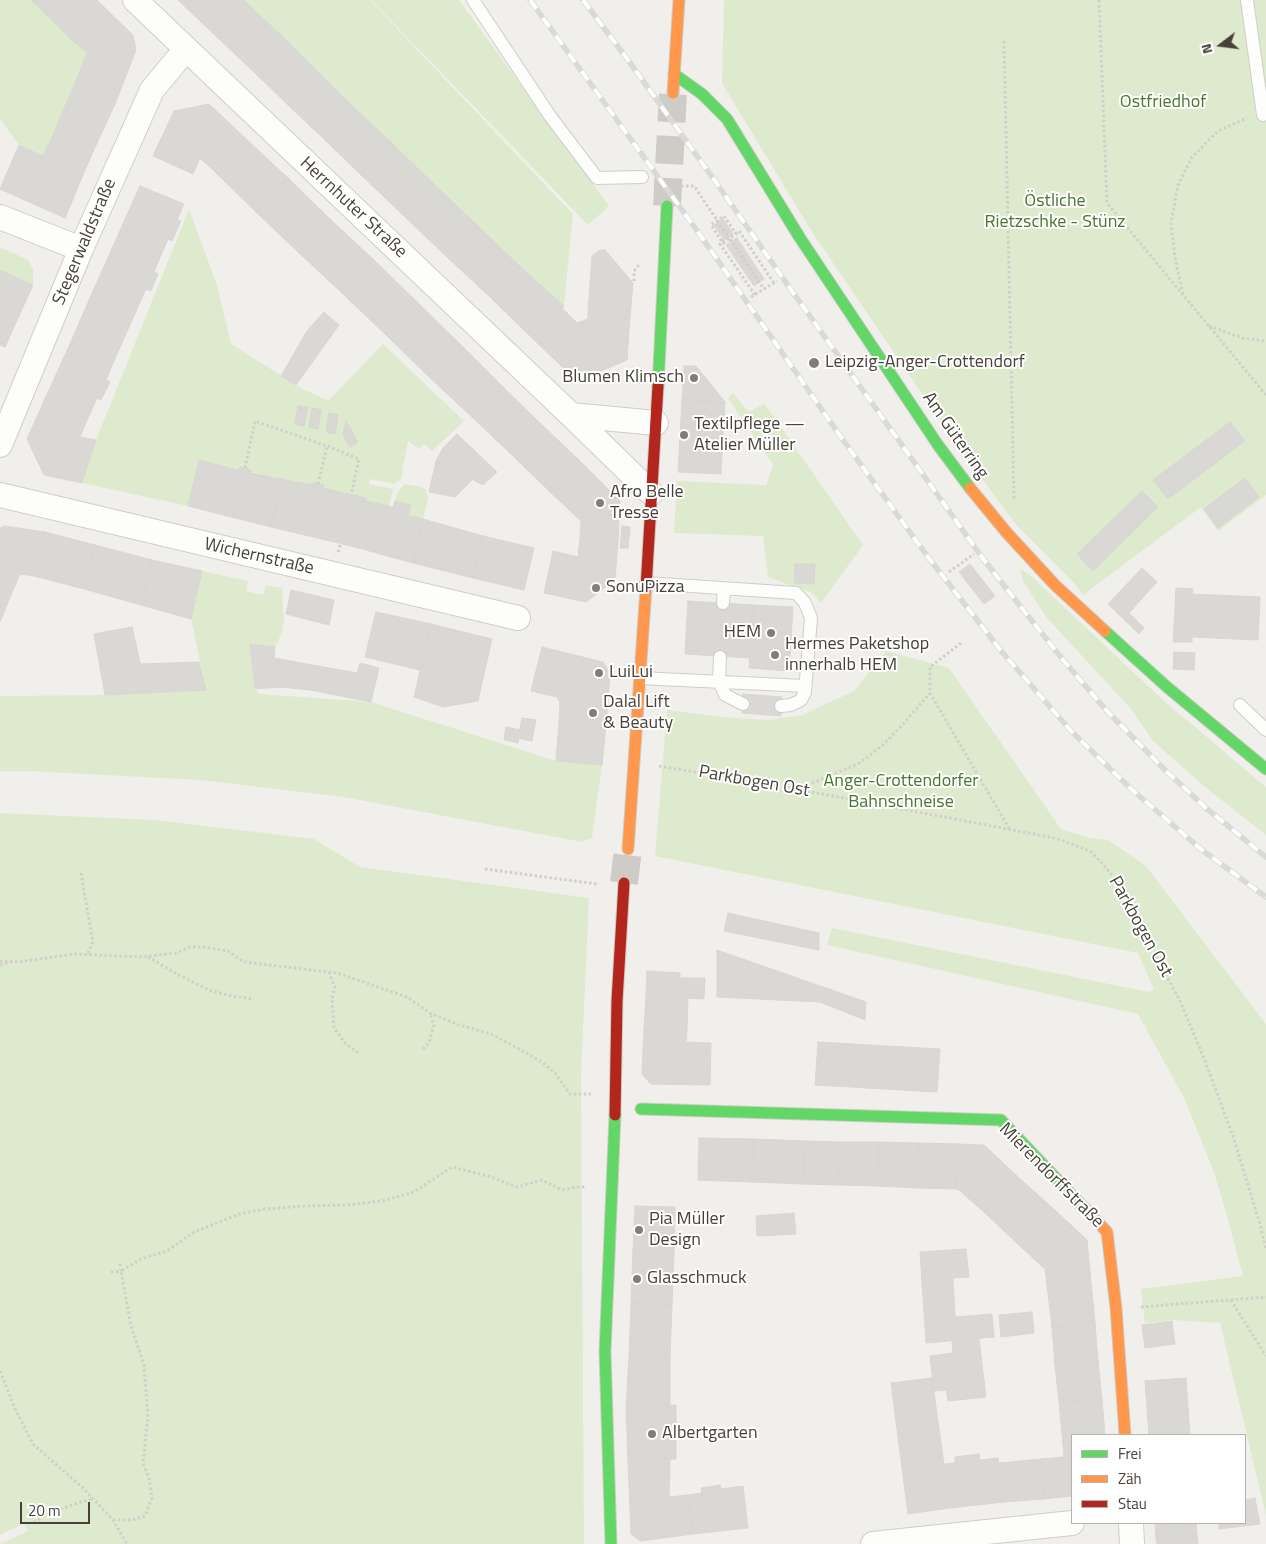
<!DOCTYPE html>
<html>
<head>
<meta charset="utf-8">
<style>
  body { margin:0 }
  #map { position:relative; width:1266px; height:1544px; overflow:hidden; background:#f1efeb; font-family:"Titillium Web",sans-serif }
  canvas { display:block }
  .legend { position:absolute; left:1071px; top:1434px; width:175px; height:90px; box-sizing:border-box; background:#fff; border:1px solid #b5b3af; margin:0; padding:6px 9px; list-style:none; font-size:15px; color:#474138 }
  .legend li { display:flex; align-items:center; gap:10px; height:25px }
  .legend b { width:25px; border:1px solid #b5b3af }
  .north { position:absolute; left:1196px; top:20px; width:50px; height:50px; -webkit-text-stroke:4px #fff; paint-order:stroke; rotate:255deg; font-size:14px; font-weight:700; line-height:20px; text-align:center; color:#474138 }
  .north::after { content:''; display:block; margin:auto; width:18px; height:22px; background:#474138; clip-path:polygon(50% 0,100% 100%,50% 72%,0 100%) }
  .scale { position:absolute; left:20px; top:1502px; width:70px; height:22px; box-sizing:border-box; border:2px solid #474138; border-top:0; padding-left:6px; font-size:15px; line-height:18px; white-space:nowrap; color:#474138; -webkit-text-stroke:4px #fff; paint-order:stroke }
</style>
</head>
<body>
<div id="map">
<canvas width="1266" height="1544"></canvas>
<ul class="legend">
<li><b style="height:6px;background:#63d668"></b>Frei</li>
<li><b style="height:6px;background:#ff974d"></b>Zäh</li>
<li><b style="height:6px;background:#b3261e"></b>Stau</li>
</ul>
<div class="north">N</div>
<div class="scale">20 m</div>
</div>
<script>
const g = document.querySelector('canvas').getContext('2d');
g.lineJoin = 'round';
function fill(path, color) {
  g.fillStyle = color;
  g.fill(path, 'evenodd');
}
function poly(rows) {
  const path = new Path2D();
  for (const r of rows) {
    path.moveTo(r[0], r[1]);
    for (let i = 2; i < r.length; i += 2) path.lineTo(r[i], r[i + 1]);
  }
  return path;
}
function strokePath(path, color, width, dash) {
  g.strokeStyle = color;
  g.lineWidth = width;
  g.lineCap = dash ? 'butt' : 'round';
  g.setLineDash(dash || []);
  g.stroke(path);
}
function write(font, color, halo, rows, align = 'center') {
  g.font = font + ' "Titillium Web",sans-serif';
  g.lineWidth = 4;
  g.setLineDash([]);
  g.textBaseline = 'middle';
  g.strokeStyle = halo;
  g.fillStyle = color;
  for (const [text, x, y, turn = 0] of rows) {
    g.save();
    g.translate(x, y);
    g.rotate((+turn || 0) * Math.PI / 180);
    g.textAlign = isNaN(turn) ? turn : align;
    if (halo) g.strokeText(text, 0, 0);
    g.fillText(text, 0, 0);
    g.restore();
  }
}
const green = poly([
  [0,0,31,0,87,53,75,83,43,156,19,145,0,119],
  [244,0,370,0,573,214,564,306,477,225],
  [371,0,459,0,609,206,588,225],
  [724,0,1266,0,1266,495,1218,531,1201,507,1083,595,1076,585,1014,522,954,441,812,232,722,83],
  [189,209,217,285,231,344,303,389,328,401,383,344,464,421,432,451,424,444,419,449,408,441,401,479,394,484,370,479,369,484,393,489,389,506,366,501,366,498,199,460,188,506,82,483,96,440],
  [0,247,28,260,33,269,33,285,0,270],
  [733,393,749,412,764,403,863,545,821,603,812,593,768,577,763,536,674,533,677,481,766,485,773,465,728,398],
  [405,484,422,487,426,490,428,498,423,519,408,515,410,505,395,501,397,493],
  [1020,569,1029,574,1163,700,1266,787,1266,835,1205,787,1153,741,1131,709,1046,617,1023,581],
  [202,571,248,581,246,591,263,595,266,585,282,588,284,622,282,633,275,647,250,644,255,689,260,694,371,702,556,761,602,765,592,838,582,842,344,797,200,780,29,771,0,771,0,696,105,695,206,690,191,619],
  [886,651,949,668,1061,829,1090,838,1108,840,1146,866,1266,1024,1266,1515,1220,1323,1172,1320,1145,1323,1141,1289,1243,1276,1227,1216,1214,1172,1184,1098,1138,1014,827,945,832,928,1149,992,1154,990,1138,953,655,856,667,710,722,717,768,720,802,715,854,691],
  [0,813,155,820,314,839,360,867,589,898,581,1075,584,1544,0,1544,28,1531,24,1523,0,1535]
]);
const building = poly([
  [31,0,97,0,103,6,71,39,31,0],
  [178,0,244,0,251,7,220,40,178,0],
  [103,6,133,35,136,50,116,102,75,83,87,53,71,39,103,6],
  [251,7,286,40,255,73,220,40,251,7],
  [286,40,321,75,290,107,255,73,286,40],
  [321,75,356,109,326,141,290,107,321,75],
  [75,83,116,102,91,156,51,139,75,83],
  [209,104,244,137,213,170,200,158,193,174,153,156,174,111,209,104],
  [356,109,391,142,360,174,326,141,356,109],
  [244,137,288,178,256,212,213,170,244,137],
  [51,139,91,156,65,218,0,189,19,145,43,156,51,139],
  [391,142,434,184,404,216,360,174,391,142],
  [288,178,331,220,299,253,256,212,288,178],
  [434,184,477,225,447,257,404,216,434,184],
  [140,186,184,204,177,220,181,221,172,241,168,239,161,255,118,235,140,186],
  [723,219,733,234,724,240,714,225,723,219],
  [331,220,373,259,342,293,299,253,331,220],
  [477,225,520,266,490,297,447,257,477,225],
  [118,235,161,255,154,272,158,274,151,291,146,289,137,309,93,291,118,235],
  [737,238,764,279,754,286,726,245,737,238],
  [600,250,605,250,633,283,630,317,588,313,592,256,600,250],
  [373,259,417,302,386,335,342,293,373,259],
  [520,266,564,306,532,338,490,297,520,266],
  [0,270,33,285,5,347,0,345,0,270],
  [93,291,137,309,113,363,70,344,93,291],
  [417,302,459,343,428,376,386,335,417,302],
  [562,308,577,323,588,319,588,313,630,317,627,360,577,381,532,338,562,308],
  [324,312,339,325,296,385,281,376,307,331,324,312],
  [459,343,503,387,473,418,428,376,459,343],
  [70,344,113,363,106,380,110,382,101,400,97,398,88,418,45,399,70,344],
  [684,366,696,366,725,402,682,400,684,366],
  [503,387,541,424,512,455,473,418,503,387],
  [45,399,88,418,80,437,96,440,82,483,44,475,27,439,45,399],
  [682,400,725,402,721,474,678,472,682,400],
  [298,406,308,407,304,426,295,424,298,406],
  [312,408,321,410,318,429,309,427,312,408],
  [329,413,338,415,335,434,326,432,329,413],
  [346,421,358,442,350,447,343,435,346,421],
  [1230,422,1245,441,1168,499,1153,480,1230,422],
  [541,424,579,460,549,491,512,455,541,424],
  [457,434,497,472,483,485,436,461,443,448,457,434],
  [199,460,239,470,240,467,251,470,251,473,282,479,271,527,188,506,199,460],
  [579,460,620,501,618,540,580,538,581,521,549,491,579,460],
  [436,461,472,480,455,497,429,492,436,461],
  [1245,478,1259,497,1218,528,1204,509,1245,478],
  [282,479,311,485,312,483,324,485,323,488,366,498,355,547,271,527,282,479],
  [1142,491,1158,507,1093,571,1077,554,1142,491],
  [366,501,393,507,395,501,411,505,408,515,423,519,413,563,355,547,366,501],
  [423,519,483,536,473,578,413,563,423,519],
  [5,526,45,532,34,576,20,574,11,595,0,591,0,528,5,526],
  [622,526,630,527,628,548,620,548,622,526],
  [45,532,95,545,84,589,34,576,45,532],
  [483,536,534,548,524,590,473,578,483,536],
  [580,538,618,540,615,580,586,602,544,593,553,551,578,557,580,538],
  [95,545,152,560,141,605,84,589,95,545],
  [152,560,202,571,191,619,141,605,152,560],
  [795,564,815,564,814,584,794,583,795,564],
  [970,564,995,596,984,604,959,572,970,564],
  [1142,568,1157,582,1129,613,1144,628,1139,634,1108,604,1142,568],
  [1176,588,1193,589,1192,594,1260,597,1258,640,1192,637,1192,642,1173,642,1176,588],
  [291,590,334,600,329,625,286,614,291,590],
  [0,591,11,595,0,622,0,591],
  [688,601,753,605,750,658,685,654,688,601],
  [753,605,793,607,789,671,749,668,753,605],
  [376,612,431,624,420,670,365,657,376,612],
  [431,624,492,639,478,701,443,707,414,697,431,624],
  [132,627,147,693,105,695,94,634,132,627],
  [250,644,275,647,274,658,357,673,360,663,379,668,371,702,310,690,281,687,255,689,250,644],
  [542,647,603,662,610,673,606,725,559,721,560,703,557,697,531,691,542,647],
  [1174,652,1195,653,1194,670,1173,669,1174,652],
  [199,662,206,690,147,693,140,664,199,662],
  [743,694,782,697,781,716,742,713,743,694],
  [522,718,536,720,532,741,518,738,522,718],
  [559,721,606,725,602,765,556,761,559,721],
  [506,727,520,730,518,743,504,740,506,727],
  [728,913,819,933,819,950,724,931,728,913],
  [717,950,866,1002,865,1020,820,1002,717,997,717,950],
  [647,971,680,973,680,978,705,978,704,999,646,996,647,971],
  [646,996,688,998,687,1030,644,1030,646,996],
  [644,1030,687,1030,686,1042,711,1043,710,1085,651,1084,642,1074,644,1030],
  [818,1042,940,1049,937,1092,815,1085,818,1042],
  [699,1138,754,1139,751,1182,698,1180,699,1138],
  [754,1139,805,1141,803,1184,751,1182,754,1139],
  [805,1141,841,1142,838,1185,803,1184,805,1141],
  [841,1142,879,1142,878,1186,838,1185,841,1142],
  [879,1142,919,1143,917,1188,878,1186,879,1142],
  [919,1143,958,1144,956,1189,917,1188,919,1143],
  [958,1144,984,1145,1017,1176,984,1212,959,1190,956,1189,958,1144],
  [1017,1176,1057,1212,1022,1248,984,1212,1017,1176],
  [635,1206,675,1207,674,1252,633,1250,635,1206],
  [1057,1212,1087,1240,1090,1272,1046,1276,1045,1269,1022,1248,1057,1212],
  [794,1213,796,1234,757,1236,756,1216,794,1213],
  [966,1249,969,1277,953,1278,955,1317,992,1314,994,1337,926,1343,920,1252,966,1249],
  [633,1250,674,1252,672,1305,631,1303,633,1250],
  [1090,1272,1095,1323,1052,1328,1046,1276,1090,1272],
  [631,1303,672,1305,670,1358,629,1357,631,1303],
  [1032,1312,1034,1333,1001,1337,999,1315,1032,1312],
  [1172,1321,1175,1344,1145,1348,1142,1325,1172,1321],
  [1095,1323,1098,1361,1055,1365,1052,1328,1095,1323],
  [979,1339,986,1397,948,1401,946,1390,934,1391,930,1356,953,1353,952,1341,979,1339],
  [629,1357,670,1358,670,1405,626,1408,629,1357],
  [1098,1361,1102,1399,1059,1402,1055,1365,1098,1361],
  [932,1378,950,1508,908,1514,891,1383,932,1378],
  [1186,1378,1190,1435,1149,1435,1145,1381,1186,1378],
  [1102,1399,1105,1435,1072,1435,1072,1444,1063,1444,1059,1402,1102,1399],
  [676,1405,676,1459,628,1461,626,1408,676,1405],
  [1063,1444,1072,1444,1072,1496,1044,1499,1041,1459,1064,1457,1063,1444],
  [979,1454,980,1460,998,1458,1004,1502,950,1508,945,1464,955,1463,955,1457,979,1454],
  [1041,1459,1044,1499,1004,1502,999,1463,1041,1459],
  [670,1460,669,1497,688,1495,693,1534,640,1541,631,1534,628,1461,670,1460],
  [720,1485,721,1489,743,1486,748,1528,693,1534,688,1495,702,1493,701,1488,720,1485],
  [1255,1498,1260,1524,1219,1529,1219,1523,1245,1523,1245,1500,1255,1498],
  [1155,1523,1196,1523,1197,1536,1156,1539,1155,1523],
  [1197,1536,1198,1544,1157,1544,1156,1539,1197,1536]
]);
const secondaryTunnel = poly([
  [667,206,673,93],
  [624,883,628,849]
]);
const path = poly([
  [1099,0,1107,203,1266,395],
  [1004,41,1014,501],
  [681,186,694,186,729,238],
  [724,216,736,234,723,243,711,225,724,216],
  [730,239,764,289],
  [634,281,634,271,639,265],
  [1183,294,1175,258,1171,223,1178,185,1192,157,1218,131,1247,118],
  [755,295,720,244,739,231,774,283],
  [751,297,777,281],
  [1209,326,1242,338,1266,341],
  [245,468,255,421,327,446,359,459,351,495],
  [318,484,327,446],
  [338,552,341,543],
  [949,572,974,554],
  [961,643,930,667,930,693,1009,828],
  [659,766,796,789,1034,834,1058,839,1090,851,1101,862,1117,881,1181,1003,1205,1061,1233,1136,1260,1224,1266,1249],
  [798,789,858,764,883,745,904,723,930,693],
  [485,869,597,884],
  [81,873,93,942,87,955],
  [148,957,177,974,209,990,231,996,254,999],
  [0,961,18,962,75,954,140,957,176,953,190,947,204,947,228,951,244,962,337,973,407,997,430,1013,459,1025,491,1034,512,1045,542,1062,555,1073,570,1094,591,1094],
  [0,965,7,963],
  [329,972,335,988,332,998,334,1028,345,1043,360,1054],
  [423,1049,429,1043,434,1025,430,1013],
  [111,1272,121,1271,120,1262],
  [1231,1300,1266,1356],
  [1141,1307,1266,1297],
  [0,1371,16,1411,33,1444,84,1489,113,1520,127,1544],
  [113,1520,132,1520,145,1516,152,1498,149,1478,143,1463,148,1416,144,1365,131,1326,121,1271,141,1259,167,1251,194,1232,239,1214,265,1209,303,1206,347,1205,382,1201,414,1192,452,1167,491,1177,517,1187,542,1180,562,1190,577,1187,587,1187],
  [34,1523,44,1516,77,1503,93,1499]
]);
const lane = poly([
  [473,0,550,116,597,178,642,177],
  [1247,0,1263,115],
  [646,583,796,593,805,603,811,618,805,692,801,700,791,705,781,706],
  [723,603,724,589],
  [720,657,719,681,725,695,743,704],
  [640,678,805,686],
  [1240,705,1266,730]
]);
const street = poly([
  [135,0,571,415,651,493],
  [0,217,81,249],
  [571,415,656,423],
  [0,445,81,249,152,90,186,49],
  [0,495,518,618],
  [1131,1523,1132,1544],
  [873,1544,1072,1523]
]);
const fast = poly([
  [674,74,702,94,727,119,800,238,938,445,970,488],
  [658,386,667,206],
  [1105,631,1167,687,1266,769],
  [641,1109,1001,1120,1084,1208],
  [611,1544,605,1351,615,1115]
]);
const slow = poly([
  [673,93,679,0],
  [970,488,1007,533,1055,585,1105,631],
  [628,849,646,588],
  [1084,1208,1107,1232,1116,1308,1125,1435]
]);
const jam = poly([
  [646,588,658,386],
  [615,1115,617,1001,624,883]
]);
const rail = poly([
  [530,0,698,232,843,440,928,557,1002,652,1072,732,1130,788,1202,850,1266,897],
  [583,0,628,60,715,181,787,284,984,560,1024,611,1064,661,1106,710,1166,771,1206,808,1266,857]
]);
const markers = [
  [814,363,6,"#827e77"],
  [694,378,5,"#827e77"],
  [684,435,5,"#827e77"],
  [600,503,5,"#827e77"],
  [596,588,5,"#827e77"],
  [771,633,5,"#827e77"],
  [775,655,5,"#827e77"],
  [599,673,5,"#827e77"],
  [593,713,5,"#827e77"],
  [639,1230,5,"#827e77"],
  [637,1279,5,"#827e77"],
  [652,1434,5,"#827e77"]
];
const parkNames = [
  ["Ostfriedhof",1163,103],
  ["Östliche",1055,202],
  ["Rietzschke - Stünz",1055,223],
  ["Anger-Crottendorfer",901,782],
  ["Bahnschneise",901,803]
];
const streetNames = [
  ["Herrnhuter Straße",353,208,43],
  ["Stegerwaldstraße",85,242,-67],
  ["Am Güterring",955,436,55],
  ["Wichernstraße",259,557,13],
  ["Parkbogen Ost",754,782,10],
  ["Parkbogen Ost",1140,927,61],
  ["Mierendorffstraße",1051,1176,45]
];
const poiNames = [
  ["Leipzig-Anger-Crottendorf",825,363],
  ["Blumen Klimsch",684,378,"right"],
  ["Textilpflege —",694,425],
  ["Atelier Müller",694,446],
  ["Afro Belle",610,493],
  ["Tresse",610,514],
  ["SonuPizza",606,588],
  ["HEM",761,633,"right"],
  ["Hermes Paketshop",785,645],
  ["innerhalb HEM",785,666],
  ["LuiLui",609,673],
  ["Dalal Lift",603,703],
  ["& Beauty",603,724],
  ["Pia Müller",649,1220],
  ["Design",649,1241],
  ["Glasschmuck",647,1279],
  ["Albertgarten",662,1434]
];
fill(green, '#deeacd');
fill(building, '#dad8d4');
strokePath(building, '#d9d6d1', 1);
strokePath(secondaryTunnel, '#cfccc7', 28, [28, 14]);
strokePath(lane, '#cfcdc9', 14);
strokePath(street, '#cfcdc9', 26);
strokePath(fast, '#d0ccc3', 13);
strokePath(slow, '#d0ccc3', 13);
strokePath(jam, '#d0ccc3', 13);
strokePath(path, '#d1cfca', 3, [2.5, 2.5]);
strokePath(lane, '#fdfdfc', 12);
strokePath(street, '#fdfdfc', 24);
strokePath(fast, '#63d668', 11);
strokePath(slow, '#ff974d', 11);
strokePath(jam, '#b3261e', 11);
strokePath(rail, '#d9d9d8', 5.5);
strokePath(rail, '#fff', 4, [11]);
for (const [x, y, r, color] of markers) {
  const dot = new Path2D();
  dot.arc(x, y, r, 0, 2 * Math.PI);
  g.fillStyle = color;
  g.fill(dot);
  strokePath(dot, '#fff', 2);
}
write('18px', '#48752f', '#fff', parkNames);
write('18px', '#474138', '#fff', streetNames);
write('18px', '#474138', '#fff', poiNames, 'left');
</script>
</body>
</html>
